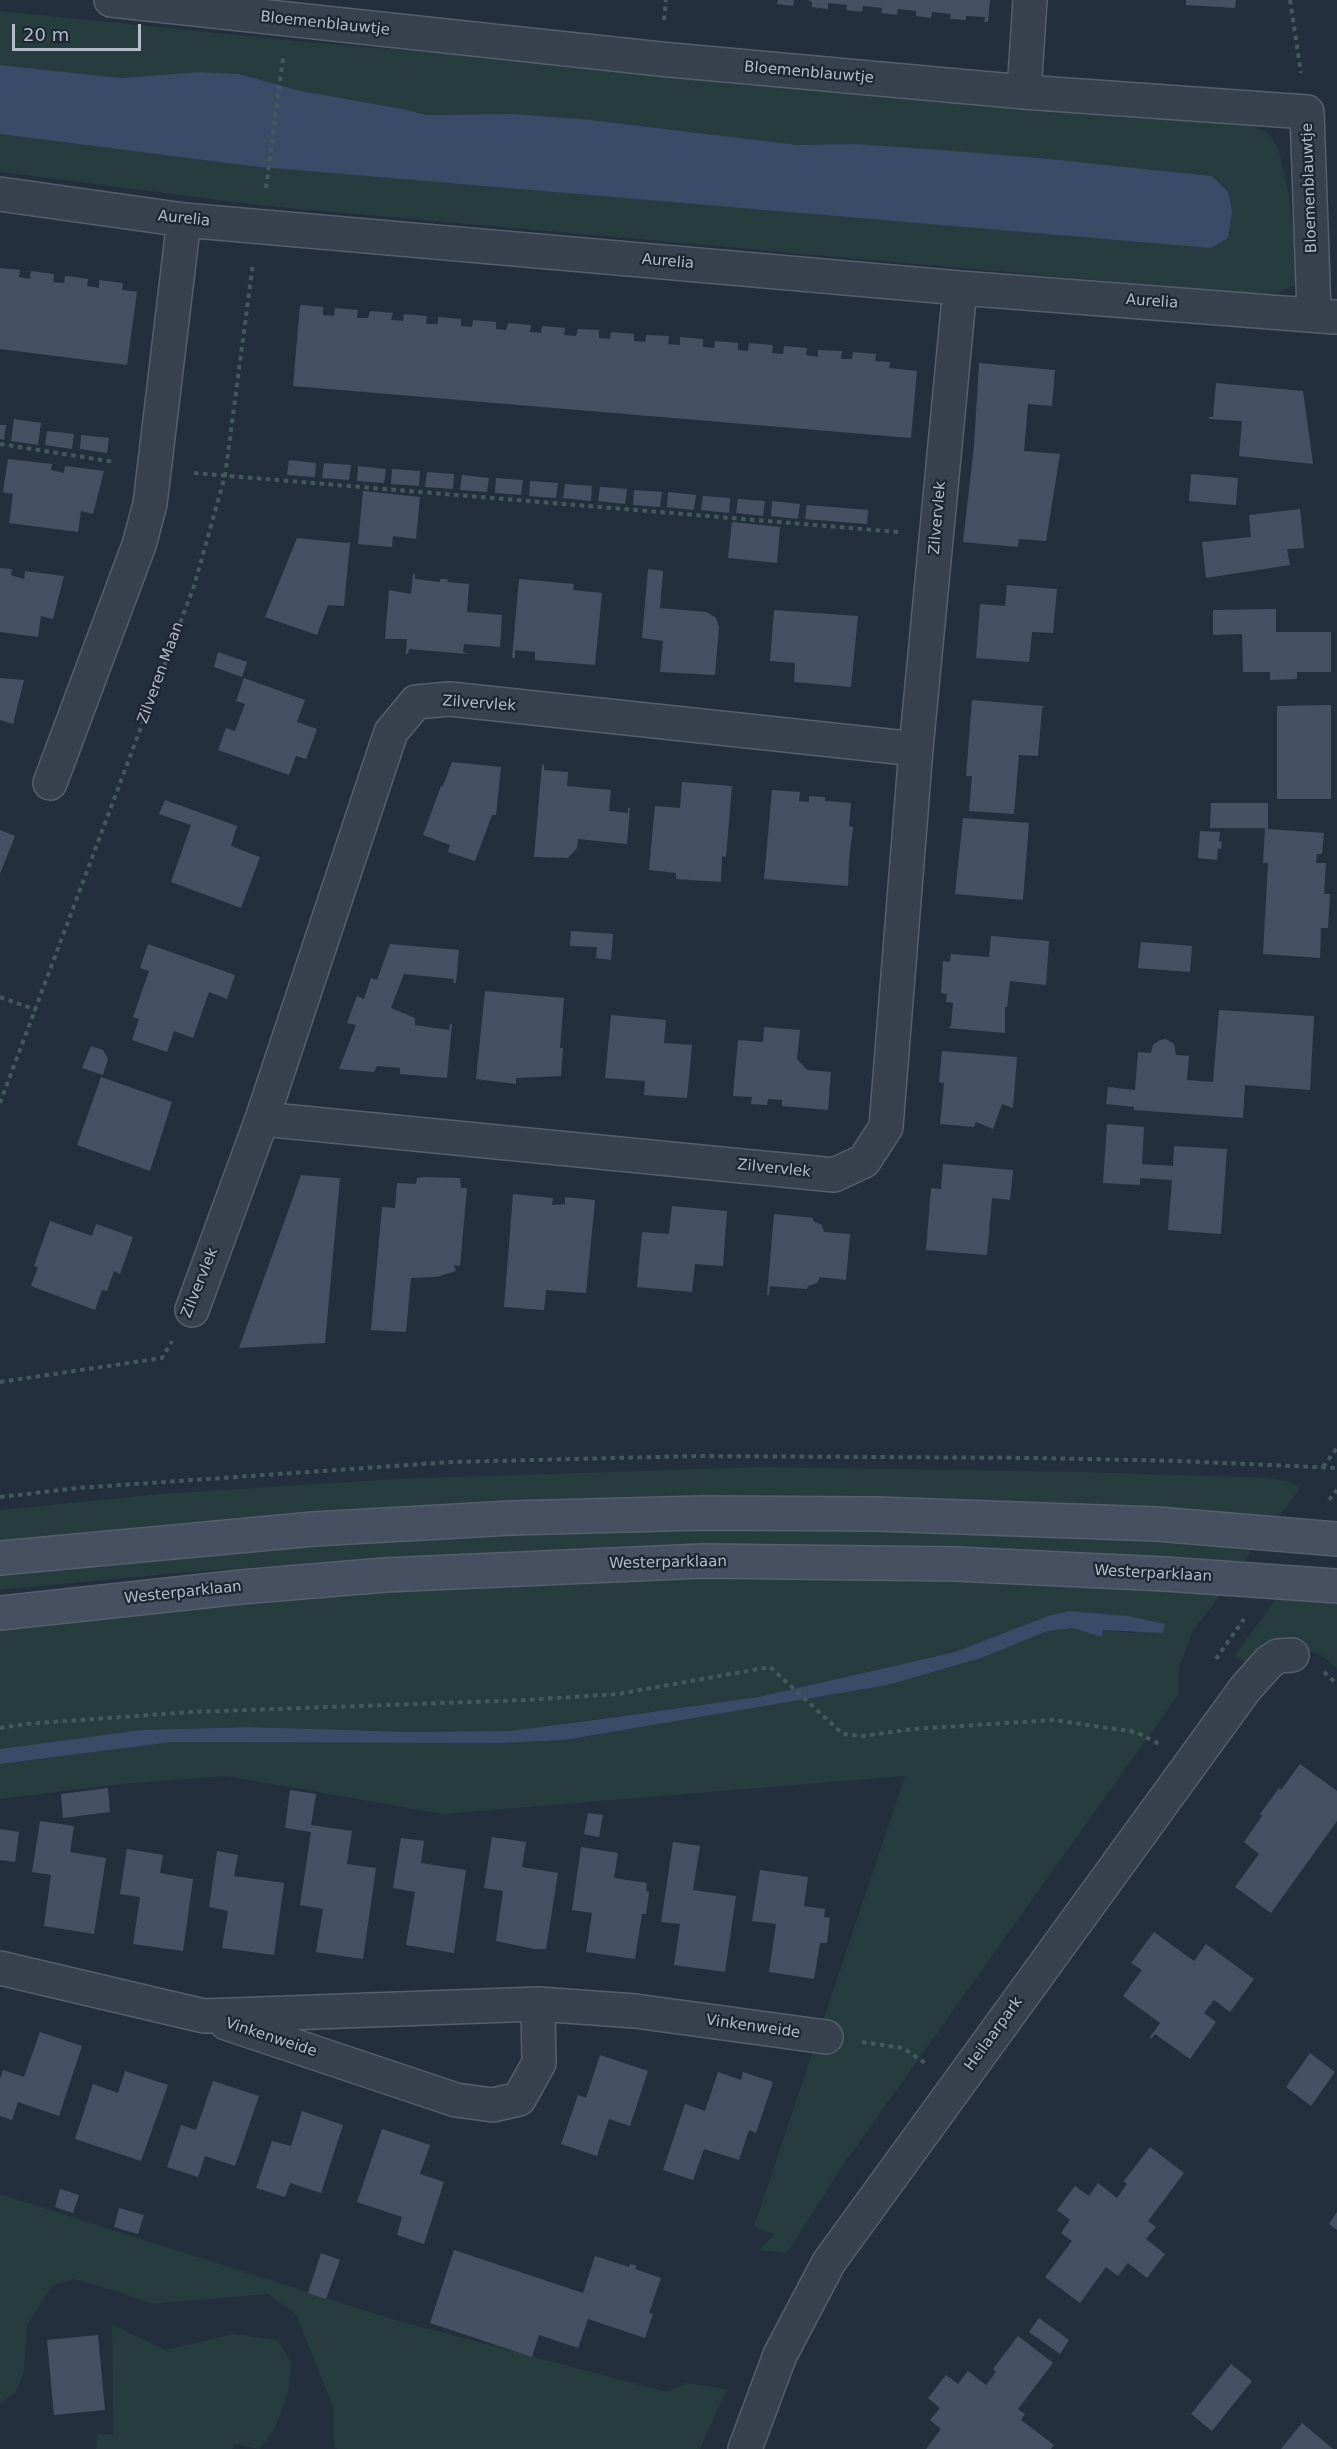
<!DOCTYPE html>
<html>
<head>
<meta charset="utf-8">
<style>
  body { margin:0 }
  #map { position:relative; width:1337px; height:2449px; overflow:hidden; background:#242f3e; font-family:"DejaVu Sans",sans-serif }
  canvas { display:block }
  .scale { position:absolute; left:12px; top:24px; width:129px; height:27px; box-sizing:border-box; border:3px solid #b4bcc9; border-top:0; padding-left:8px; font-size:18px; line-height:21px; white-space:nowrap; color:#b4bcc9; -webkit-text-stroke:4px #1d2633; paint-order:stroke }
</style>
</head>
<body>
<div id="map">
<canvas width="1337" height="2449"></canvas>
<div class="scale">20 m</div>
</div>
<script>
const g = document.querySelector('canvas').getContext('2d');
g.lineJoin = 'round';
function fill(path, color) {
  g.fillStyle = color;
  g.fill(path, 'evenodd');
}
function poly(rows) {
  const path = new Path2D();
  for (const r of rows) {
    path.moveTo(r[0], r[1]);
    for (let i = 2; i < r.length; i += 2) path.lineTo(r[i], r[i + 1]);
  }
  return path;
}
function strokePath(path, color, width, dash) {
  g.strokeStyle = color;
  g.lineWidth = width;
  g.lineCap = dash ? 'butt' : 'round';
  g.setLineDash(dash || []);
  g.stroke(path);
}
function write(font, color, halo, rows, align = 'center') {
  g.font = font + ' "DejaVu Sans",sans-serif';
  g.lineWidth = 4.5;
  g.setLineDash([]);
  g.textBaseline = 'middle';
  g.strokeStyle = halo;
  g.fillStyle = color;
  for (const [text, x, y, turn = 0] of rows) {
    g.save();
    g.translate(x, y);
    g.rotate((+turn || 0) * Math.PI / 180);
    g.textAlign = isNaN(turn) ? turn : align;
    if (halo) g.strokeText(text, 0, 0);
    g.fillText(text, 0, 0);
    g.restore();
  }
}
const green = poly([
  [0,11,298,41,1245,124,1268,132,1279,151,1289,196,1297,264,1294,285,1278,293,1242,293,266,206,0,172,0,134,250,166,1228,192,1212,176,1040,158,857,144,798,145,582,119,515,114,427,115,402,109,301,91,239,74,199,72,121,78,0,65],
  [761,1467,1083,1472,1269,1478,1291,1482,1300,1489,1278,1518,393,1509,169,1524,0,1543,0,1510,160,1494,395,1479],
  [705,1528,1101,1536,1253,1546,1244,1564,1097,1553,955,1550,382,1559,189,1572,0,1590,0,1572,295,1545],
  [703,1578,951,1579,1221,1593,1192,1633,1179,1667,1178,1695,843,2165,787,2253,759,2250,774,2234,754,2227,905,1776,443,1814,226,1776,121,1784,0,1799,0,1764,172,1742,503,1743,565,1740,888,1685,981,1658,1048,1631,1072,1628,1102,1637,1103,1630,1134,1633,1164,1624,1129,1616,1069,1611,1048,1616,955,1652,758,1697,509,1731,409,1732,250,1727,141,1730,0,1749,0,1627,270,1598,543,1582],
  [1278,1596,1337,1602,1337,1668,1318,1653,1288,1647,1264,1652,1246,1662,1235,1655],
  [0,2194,395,2320,667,2392,686,2383,727,2389,700,2449,338,2449,334,2447,334,2409,296,2314,268,2294,151,2304,117,2291,73,2279,52,2286,27,2325,24,2372,16,2392,0,2404],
  [112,2325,166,2350,233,2334,278,2340,291,2363,288,2393,274,2430,259,2449,234,2444,232,2449,96,2449,97,2434,113,2434]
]);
const water = poly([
  [0,65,121,78,199,72,239,74,301,91,402,109,427,115,515,114,582,119,798,145,857,144,942,150,1040,158,1212,176,1228,192,1232,211,1228,238,1211,248,250,166,0,134],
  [1069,1611,1129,1616,1165,1624,1163,1633,1103,1630,1102,1637,1072,1628,1048,1631,981,1658,888,1685,565,1740,503,1743,172,1742,0,1764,0,1749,141,1730,250,1727,409,1732,509,1731,594,1720,758,1697,955,1652,1048,1616]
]);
const building = poly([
  [778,0,794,0,793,6,777,4],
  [808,0,990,0,988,22,984,22,985,17,966,16,966,20,950,19,951,14,932,12,931,18,916,16,916,11,898,9,897,15,881,13,882,8,863,6,862,12,846,10,847,5,828,3,828,9,812,7,812,2],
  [1186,0,1236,0,1235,8,1186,5],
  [0,268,20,270,19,277,30,279,31,271,54,274,53,282,64,283,65,276,68,276,88,279,87,286,99,288,99,280,123,283,122,290,137,292,127,365,0,349],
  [300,305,323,307,323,315,334,316,335,308,358,310,357,318,368,318,370,311,393,313,391,320,403,321,404,314,427,316,426,324,438,324,438,317,461,319,461,326,472,327,473,320,496,322,496,329,506,330,508,323,531,325,530,332,541,333,542,326,565,328,564,335,576,336,578,329,599,330,599,338,610,339,611,332,634,334,634,341,645,342,646,335,669,336,668,344,680,345,680,337,703,339,703,347,714,348,715,341,738,343,738,350,748,351,749,343,773,345,772,353,783,354,784,346,807,348,806,355,818,357,818,350,842,351,841,359,852,359,853,352,876,354,875,361,890,362,889,368,917,371,911,438,293,386],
  [979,363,1055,370,1052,406,1028,404,1024,451,1060,454,1046,541,1019,539,1018,547,963,542,974,446],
  [1216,383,1303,391,1313,464,1239,456,1242,421,1209,419,1209,417,1213,417],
  [14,419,41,423,38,445,11,441],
  [0,425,6,425,4,440,0,439],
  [47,431,74,434,72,449,45,445],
  [81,435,109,438,107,453,80,449],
  [8,459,52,464,51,470,64,473,65,466,104,471,93,514,81,511,78,532,9,523,13,494,3,492],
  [289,460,316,463,315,477,287,475],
  [324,463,351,465,349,480,322,478],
  [358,466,386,469,384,483,357,481],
  [392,469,420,471,419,486,391,484],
  [427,472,454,474,453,489,425,487],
  [1191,474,1238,478,1236,505,1189,501],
  [462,475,489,478,487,492,460,490],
  [496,478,523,480,521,495,495,493],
  [530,481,558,483,556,498,529,496],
  [565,484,592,486,591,501,563,498],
  [600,487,627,489,625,504,598,501],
  [634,490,662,492,660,507,633,505],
  [363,491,420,497,416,539,393,536,392,547,358,544],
  [668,492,696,495,694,510,667,507],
  [703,496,730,498,729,513,701,510],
  [738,499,765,501,763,516,736,513],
  [772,501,800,504,798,519,771,516],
  [807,505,868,510,867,524,805,519],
  [1300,509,1304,548,1287,549,1290,565,1206,578,1202,542,1251,537,1249,515],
  [732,522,780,527,777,563,728,558],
  [297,538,347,543,350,542,344,606,328,605,317,635,265,617],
  [0,568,12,569,11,575,24,579,25,571,64,576,53,619,41,616,38,637,0,632],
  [648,569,663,571,660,608,707,612,716,618,719,627,715,675,660,672,663,641,642,638],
  [413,574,415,574,415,579,440,582,440,579,448,579,447,582,469,584,467,612,502,615,500,647,464,644,463,652,468,654,409,649,408,654,406,654,407,639,385,639,389,590,411,594],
  [519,579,574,584,573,590,602,593,595,665,535,660,535,652,515,650,515,658,512,658],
  [1007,585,1057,589,1053,633,1032,632,1029,662,976,658,980,604,1005,606],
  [1276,609,1276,632,1331,632,1331,672,1297,672,1297,679,1270,680,1270,672,1243,672,1242,634,1213,635,1213,610],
  [774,610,858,616,851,687,794,682,795,663,770,661],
  [218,652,247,662,242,677,214,667],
  [0,678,24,680,13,724,0,720],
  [244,678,305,700,297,722,317,729,306,759,296,756,289,775,218,750,226,728,235,731,245,704,236,701],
  [972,700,1044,706,1042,709,1038,756,1019,755,1014,814,969,811,972,776,966,776],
  [1331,705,1331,799,1277,799,1277,706],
  [452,762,501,767,496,815,492,815,475,861,448,852,450,845,423,835,441,786,443,786],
  [542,764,544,765,544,770,568,772,567,786,611,790,609,811,628,813,628,808,630,808,627,844,578,839,577,848,568,858,534,857],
  [682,782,732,786,726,857,722,856,721,882,676,879,676,873,649,870,655,806,680,808],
  [772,790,800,792,799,801,809,802,809,796,825,797,825,801,851,803,849,826,853,827,849,860,848,886,764,879],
  [165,800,237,826,231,846,260,857,241,908,171,882,191,825,159,814],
  [1211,803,1268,803,1268,829,1324,833,1322,854,1317,854,1316,863,1326,863,1324,894,1330,894,1328,928,1321,928,1320,958,1263,954,1268,863,1263,863,1265,828,1210,828],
  [963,818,1029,823,1023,900,955,894],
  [0,830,15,836,0,874],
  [1200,831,1220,832,1219,841,1222,842,1221,849,1218,848,1217,860,1198,858],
  [571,931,613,934,611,960,596,958,597,947,570,946],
  [991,936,1049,941,1046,985,1010,981,1007,1007,1005,1007,1005,1033,948,1028,951,1026,953,1003,946,1002,947,994,941,993,943,961,950,962,951,954,989,957],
  [1141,942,1192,946,1190,972,1138,968],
  [148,944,235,975,227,999,209,992,193,1038,174,1031,167,1052,132,1040,139,1019,133,1017,149,971,140,968],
  [390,944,459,950,456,983,453,983,454,979,404,974,391,1008,415,1018,415,1025,449,1030,450,1024,452,1024,447,1078,400,1074,400,1068,377,1066,374,1072,339,1069,356,1025,347,1023,357,996,364,999,371,978,377,980],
  [485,991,564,998,560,1048,563,1048,561,1076,516,1078,516,1084,476,1079],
  [1219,1010,1314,1016,1310,1090,1245,1085,1243,1118,1134,1110,1134,1107,1106,1104,1108,1087,1135,1090,1138,1052,1151,1053,1153,1045,1160,1040,1166,1039,1174,1044,1176,1055,1189,1056,1187,1080,1213,1082],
  [611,1015,666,1020,664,1043,692,1045,687,1098,644,1095,645,1081,605,1078],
  [764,1027,800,1030,797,1059,807,1070,831,1072,828,1110,782,1106,782,1100,768,1099,767,1105,751,1104,752,1097,733,1096,738,1040,763,1042],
  [91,1046,103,1050,108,1059,103,1075,82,1068],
  [942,1051,1017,1057,1013,1108,1002,1104,993,1129,976,1122,974,1127,940,1124,944,1083,939,1082],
  [101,1077,172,1102,150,1171,77,1145],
  [1107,1124,1144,1127,1142,1164,1173,1166,1174,1146,1227,1149,1221,1234,1168,1230,1172,1180,1140,1178,1140,1185,1103,1183],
  [943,1164,1013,1170,1010,1200,992,1198,987,1255,926,1250,931,1188,941,1189],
  [301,1175,340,1178,325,1343,239,1348],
  [424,1177,460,1178,461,1188,467,1188,460,1266,454,1265,456,1271,436,1277,411,1278,406,1332,371,1330,382,1207,395,1208,397,1183,416,1184,417,1178],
  [513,1194,553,1198,552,1205,565,1204,565,1197,595,1200,586,1293,546,1290,544,1310,504,1307],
  [672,1206,727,1211,723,1266,695,1264,692,1292,637,1287,642,1232,669,1234],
  [774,1214,813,1218,813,1221,822,1225,824,1232,850,1234,846,1280,820,1277,817,1283,808,1286,807,1289,770,1286,769,1295,767,1295],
  [50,1221,92,1236,96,1224,133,1237,120,1274,114,1271,107,1291,102,1290,95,1310,31,1286,38,1267,34,1266],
  [1300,1764,1337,1791,1337,1821,1271,1913,1235,1887,1259,1854,1244,1842,1262,1816,1260,1814,1279,1788,1281,1790],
  [108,1788,110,1812,63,1818,61,1794],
  [290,1790,316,1794,311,1825,352,1831,347,1864,376,1868,363,1959,316,1952,323,1909,300,1905,311,1832,285,1828],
  [588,1813,603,1815,599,1837,584,1834],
  [40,1821,74,1826,70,1852,106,1858,94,1934,44,1926,51,1875,32,1872],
  [0,1829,19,1832,15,1862,0,1860],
  [492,1837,526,1842,522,1867,558,1873,546,1949,534,1949,496,1941,503,1891,484,1888],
  [401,1838,424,1841,421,1863,466,1870,454,1953,406,1945,415,1892,393,1888],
  [673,1842,700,1846,693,1890,736,1896,725,1972,674,1965,680,1924,661,1922],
  [581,1847,618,1853,614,1878,647,1883,646,1891,649,1892,646,1914,642,1914,635,1959,586,1952,592,1913,572,1910],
  [127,1849,163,1855,160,1873,193,1879,183,1951,133,1944,140,1897,120,1894],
  [217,1851,238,1855,234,1876,284,1883,274,1955,222,1948,228,1911,209,1907],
  [760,1870,808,1877,804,1906,825,1909,824,1917,830,1918,827,1943,820,1943,814,1979,769,1972,776,1924,752,1921],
  [1154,1932,1194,1961,1206,1944,1254,1979,1230,2012,1214,2000,1204,2013,1216,2022,1190,2059,1155,2034,1151,2039,1150,2037,1160,2023,1123,1996,1142,1970,1131,1963],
  [40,2032,82,2046,59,2116,18,2102,12,2120,0,2116,0,2079,3,2070,24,2077],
  [1310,2053,1335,2072,1311,2106,1286,2087],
  [600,2055,648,2071,630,2126,609,2119,597,2156,561,2144,578,2095,586,2098],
  [125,2071,168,2085,141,2161,75,2139,93,2084,118,2093],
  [718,2072,741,2080,743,2072,773,2082,756,2133,749,2130,739,2160,704,2149,693,2180,663,2170,685,2104,705,2111],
  [213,2081,259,2096,235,2166,205,2156,198,2177,167,2167,181,2125,196,2130],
  [302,2111,343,2125,321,2193,290,2183,285,2197,256,2188,272,2141,291,2146],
  [382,2129,430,2145,420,2174,444,2182,424,2244,397,2235,402,2217,357,2202],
  [1150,2147,1184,2173,1148,2221,1156,2227,1146,2239,1165,2254,1147,2278,1128,2263,1118,2276,1106,2267,1080,2303,1045,2277,1072,2241,1061,2233,1070,2220,1057,2210,1075,2186,1089,2196,1098,2183,1117,2198,1127,2184,1124,2181],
  [60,2189,79,2195,73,2213,55,2207],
  [119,2208,144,2215,138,2234,114,2227],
  [1337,2212,1337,2230,1329,2224],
  [454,2250,583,2293,595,2256,629,2267,630,2264,637,2266,635,2269,661,2278,649,2313,653,2314,645,2338,588,2319,578,2348,539,2335,532,2357,430,2323],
  [321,2253,340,2260,326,2299,308,2293],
  [1039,2318,1069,2340,1060,2354,1029,2332],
  [98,2335,105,2410,54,2415,47,2340],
  [1018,2336,1053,2363,1018,2409,1025,2414,1021,2420,1054,2445,1051,2449,926,2449,941,2429,930,2420,940,2408,928,2398,946,2375,958,2384,968,2371,986,2385,996,2372,993,2369],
  [1231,2364,1252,2381,1212,2431,1191,2414],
  [1302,2423,1333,2449,1281,2449]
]);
const path = poly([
  [1290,0,1301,73],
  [664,20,666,0],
  [266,188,283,58],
  [0,444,115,462],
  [194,473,898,532],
  [0,997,36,1010],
  [0,1103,194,586,225,476,253,263],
  [0,1382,162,1358,172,1341],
  [1323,1467,1337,1448],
  [0,1497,78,1488,452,1462,697,1456,1036,1458,1179,1461,1337,1468],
  [1329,1500,1337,1490],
  [1216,1659,1244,1619],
  [1324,1672,1337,1684],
  [0,1728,25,1724,191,1712,527,1700,618,1694,770,1667,843,1734,863,1736,913,1729,1053,1720,1136,1732,1159,1744],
  [862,2042,903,2048,925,2063]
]);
const minor = poly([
  [111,0,660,59,1024,92,1307,112,1314,313],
  [1024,92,1030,0],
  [0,194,184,220,960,288,1335,317],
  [50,783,139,545,150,504,184,220],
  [262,1119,834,1175,864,1161,886,1127,916,749,960,288],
  [192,1310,262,1119,391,732,416,702,450,699,916,749],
  [0,1968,204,2016,538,2004,635,2011,826,2037],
  [226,2023,456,2100,493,2105,519,2099,539,2063,538,2004],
  [745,2449,780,2355,829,2262,1245,1689,1269,1662,1278,1656,1292,1655]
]);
const secondary = poly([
  [0,1558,314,1529,512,1518,702,1513,877,1514,1157,1524,1337,1539],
  [0,1613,241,1587,385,1575,703,1561,956,1564,1165,1574,1337,1586]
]);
const streetNames = [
  ["Bloemenblauwtje",325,24,6],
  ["Bloemenblauwtje",809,73,5],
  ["Bloemenblauwtje",1310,188,-92],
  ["Aurelia",184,219,6],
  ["Aurelia",668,262,5],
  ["Aurelia",1152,302,4],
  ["Zilvervlek",938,518,-85],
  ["Zilveren Maan",161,673,-70],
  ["Zilvervlek",479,704,4],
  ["Zilvervlek",774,1169,6],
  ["Zilvervlek",200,1283,-68],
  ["Westerparklaan",668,1563,-1],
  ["Westerparklaan",1153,1574,3],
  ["Westerparklaan",183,1593,-6],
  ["Vinkenweide",753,2027,8],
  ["Heilaarpark",994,2034,-54],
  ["Vinkenweide",271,2038,18]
];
fill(green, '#263c3f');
fill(water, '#394c67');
fill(building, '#455162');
strokePath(minor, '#565f6c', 36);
strokePath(secondary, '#565f6c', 36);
strokePath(path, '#44595c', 4, [4.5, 4.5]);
strokePath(minor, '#38414e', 33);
strokePath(secondary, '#465061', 33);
write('15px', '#b4bcc9', '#1d2633', streetNames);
</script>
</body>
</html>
